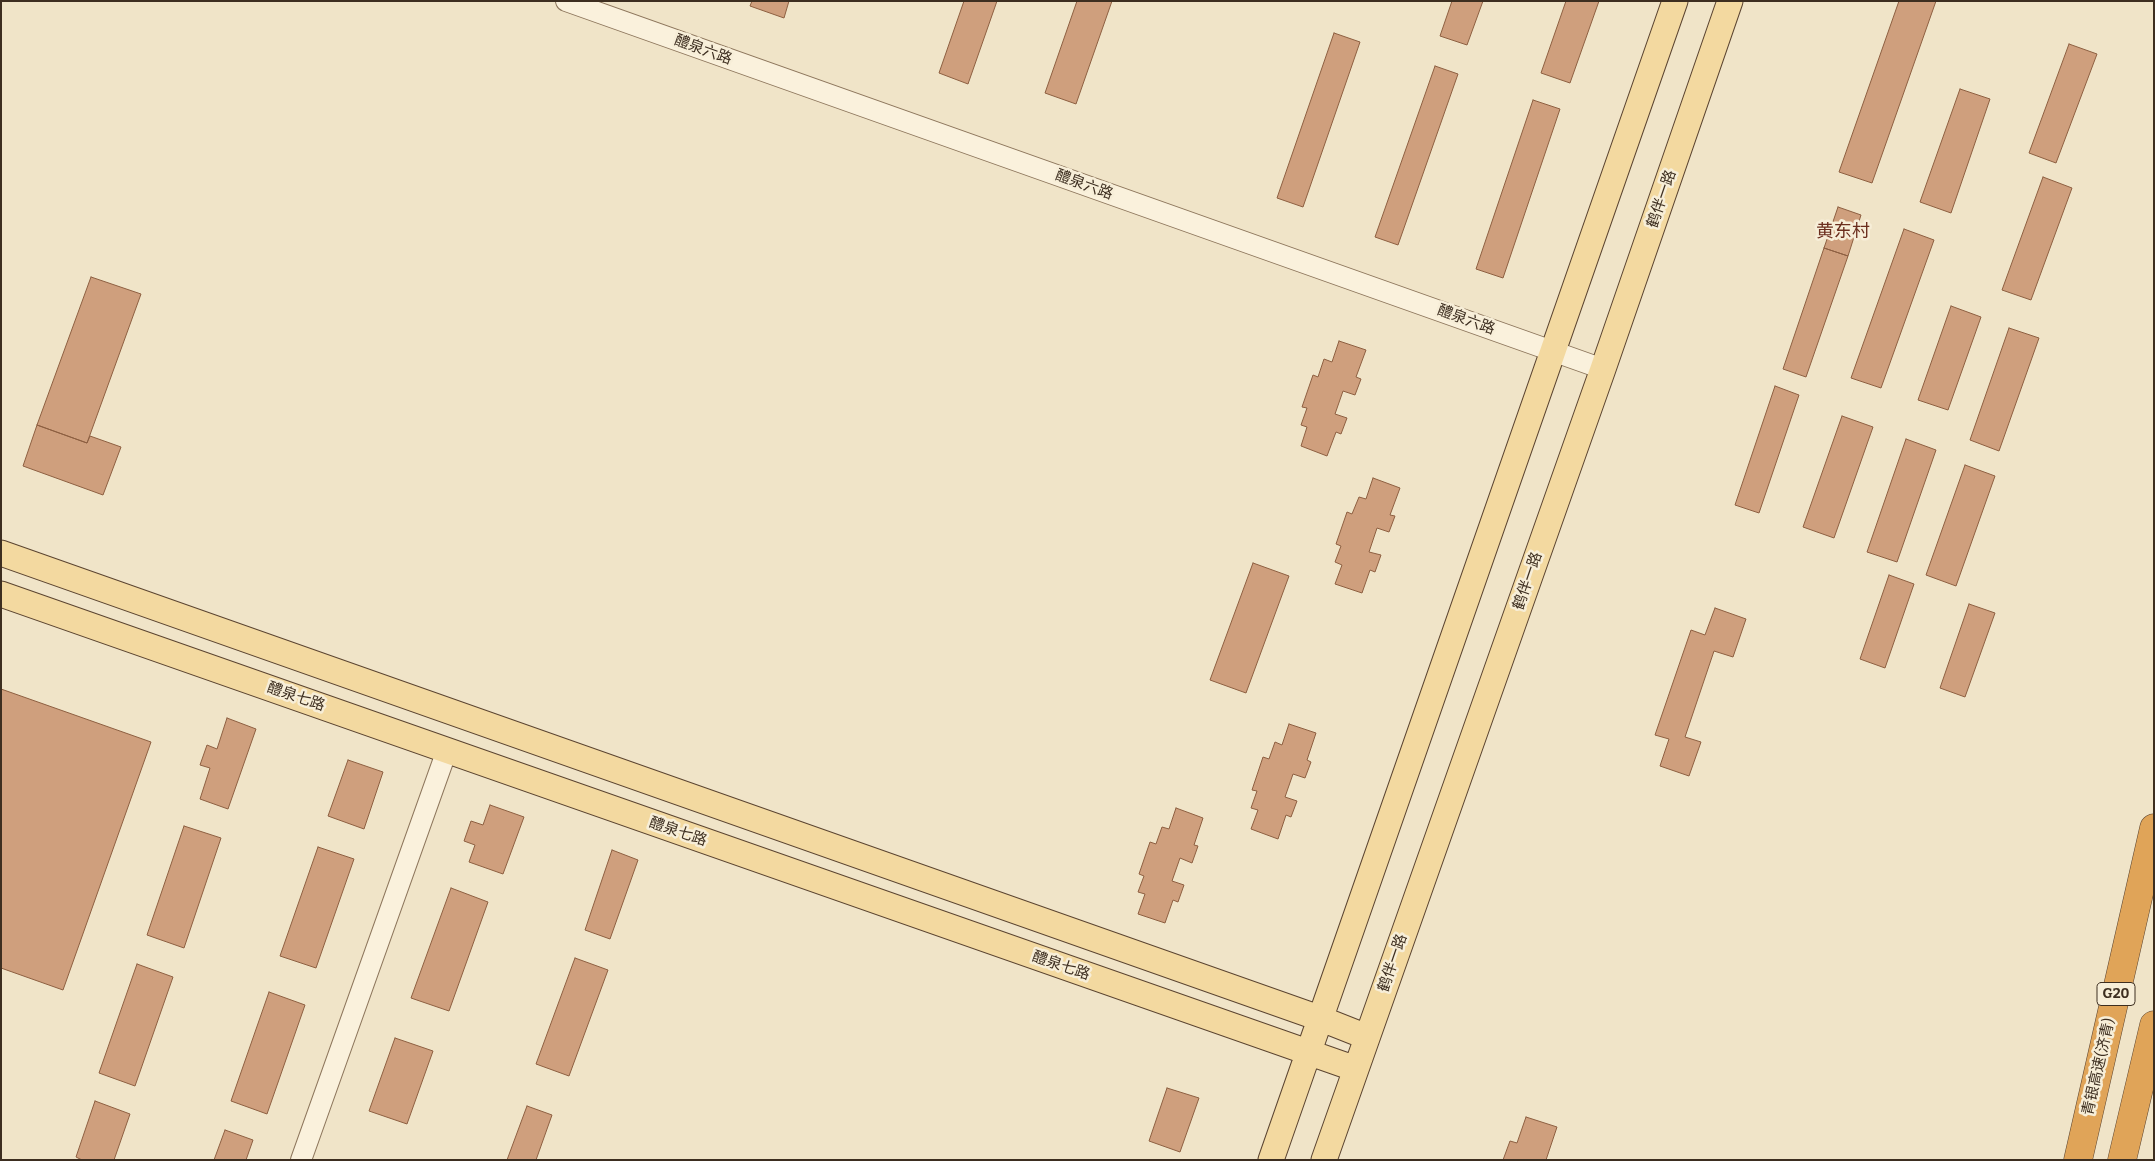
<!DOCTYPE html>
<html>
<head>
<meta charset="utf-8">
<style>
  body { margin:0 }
  #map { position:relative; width:2155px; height:1161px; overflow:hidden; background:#f0e4c8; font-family:Bitter,serif }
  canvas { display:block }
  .frame { position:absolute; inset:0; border:2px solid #3d2e20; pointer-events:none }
</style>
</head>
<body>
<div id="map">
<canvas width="2155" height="1161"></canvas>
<div class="frame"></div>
</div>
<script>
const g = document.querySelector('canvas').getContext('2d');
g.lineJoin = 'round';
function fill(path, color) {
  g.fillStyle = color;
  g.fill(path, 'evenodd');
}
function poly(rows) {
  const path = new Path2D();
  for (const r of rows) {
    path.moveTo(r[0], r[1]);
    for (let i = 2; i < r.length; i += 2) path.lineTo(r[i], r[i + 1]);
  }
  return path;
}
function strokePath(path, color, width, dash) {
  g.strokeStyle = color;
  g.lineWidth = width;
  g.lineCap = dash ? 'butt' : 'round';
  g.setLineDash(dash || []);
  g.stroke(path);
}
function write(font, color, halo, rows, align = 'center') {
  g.font = font + ' Bitter,"Noto Sans SC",serif';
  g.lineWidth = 5;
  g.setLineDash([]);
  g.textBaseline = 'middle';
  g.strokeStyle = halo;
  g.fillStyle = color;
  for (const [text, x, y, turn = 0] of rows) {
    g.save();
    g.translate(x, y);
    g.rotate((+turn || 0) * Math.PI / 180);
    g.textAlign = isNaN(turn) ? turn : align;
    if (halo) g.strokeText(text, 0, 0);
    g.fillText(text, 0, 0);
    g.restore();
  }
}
const building = poly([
  [752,1,789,1,784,18,750,6,752,1],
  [964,1,997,1,968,84,939,73,964,1],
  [1077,1,1112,1,1076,104,1045,93,1077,1],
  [1452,1,1483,1,1467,45,1440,36,1452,1],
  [1566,1,1599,1,1570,83,1541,73,1566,1],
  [1899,1,1936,1,1872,183,1839,172,1899,1],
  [1334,33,1360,42,1303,207,1277,198,1334,33],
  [2069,44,2097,54,2056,163,2029,153,2069,44],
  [1435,66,1458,74,1398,245,1375,237,1435,66],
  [1960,89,1990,99,1951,213,1920,202,1960,89],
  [1533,100,1560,109,1503,278,1476,269,1533,100],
  [2043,177,2072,188,2031,300,2002,290,2043,177],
  [1838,207,1861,215,1848,256,1824,248,1838,207],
  [1904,229,1934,240,1881,388,1851,378,1904,229],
  [1824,248,1848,256,1806,377,1783,369,1824,248],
  [91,277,141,294,87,443,37,425,91,277],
  [1951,306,1981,317,1948,410,1918,400,1951,306],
  [2009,328,2039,338,1999,451,1970,440,2009,328],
  [1339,341,1366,350,1356,377,1361,379,1355,395,1343,391,1335,414,1347,418,1341,434,1336,432,1327,456,1301,446,1307,427,1301,425,1307,408,1302,407,1313,375,1318,377,1324,359,1332,362,1339,341],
  [1775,386,1799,395,1759,513,1735,505,1775,386],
  [1842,416,1873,427,1834,538,1803,527,1842,416],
  [37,425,87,443,90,436,121,447,103,495,23,466,37,425],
  [1906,439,1936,450,1897,562,1867,552,1906,439],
  [1965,465,1995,476,1956,586,1926,575,1965,465],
  [1373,478,1400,488,1390,515,1395,516,1389,532,1377,528,1369,552,1381,555,1375,572,1370,570,1362,593,1335,584,1342,565,1335,562,1341,546,1336,544,1347,512,1352,514,1359,497,1366,499,1373,478],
  [1253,563,1289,576,1246,693,1210,680,1253,563],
  [1889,575,1914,584,1885,668,1860,659,1889,575],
  [1969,604,1995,613,1965,697,1940,688,1969,604],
  [1715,608,1746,619,1733,657,1714,651,1685,737,1701,742,1689,776,1660,766,1669,739,1655,735,1691,630,1705,635,1715,608],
  [1,689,151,742,63,990,1,968,1,689],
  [227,718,256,729,228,809,200,799,210,768,200,765,207,745,217,749,227,718],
  [1289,724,1316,733,1307,760,1311,762,1305,778,1293,774,1285,797,1297,801,1291,817,1286,815,1278,839,1251,829,1258,810,1251,808,1257,791,1252,790,1263,757,1269,759,1275,742,1282,745,1289,724],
  [348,760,383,772,364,829,328,816,348,760],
  [490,805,524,817,503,874,469,862,475,845,464,841,471,821,483,825,490,805],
  [1176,808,1203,818,1194,845,1198,846,1192,863,1180,858,1172,881,1184,885,1178,902,1173,900,1165,923,1138,914,1145,894,1138,892,1144,876,1139,874,1150,842,1156,844,1162,827,1169,829,1176,808],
  [184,826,221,838,184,948,147,935,184,826],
  [318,847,354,859,316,968,280,956,318,847],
  [612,850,638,860,610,939,585,930,612,850],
  [451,888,488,902,449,1011,411,998,451,888],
  [575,958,608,970,569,1076,536,1064,575,958],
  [137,964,173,977,135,1086,99,1073,137,964],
  [269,992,305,1005,267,1114,231,1101,269,992],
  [395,1038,433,1051,407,1124,369,1111,395,1038],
  [1167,1088,1199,1098,1180,1152,1149,1141,1167,1088],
  [95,1101,130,1114,114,1160,82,1160,76,1157,95,1101],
  [527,1106,552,1115,536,1160,507,1160,527,1106],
  [1526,1117,1557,1127,1546,1160,1503,1160,1510,1141,1517,1143,1526,1117],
  [225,1130,253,1140,246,1160,214,1160,225,1130]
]);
const minor = poly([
  [566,1,1603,369],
  [301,1160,447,750]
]);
const major = poly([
  [1,553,1319,1018,1367,1037],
  [1,594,1356,1069],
  [1271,1160,1675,1],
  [1324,1160,1603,369,1730,1]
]);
const highway = poly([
  [2078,1160,2154,828],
  [2122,1160,2154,1025]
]);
const shields = [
  [2116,994,38]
];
const shieldNames = [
  ["G20",2116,994]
];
const streetNames = [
  ["醴泉六路",703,50,20],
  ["醴泉六路",1084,185,20],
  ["鹤伴一路",1662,199,-71],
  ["醴泉六路",1466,320,20],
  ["鹤伴一路",1528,581,-71],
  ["醴泉七路",296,697,19],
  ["醴泉七路",678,832,19],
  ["鹤伴一路",1393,963,-71],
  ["醴泉七路",1061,966,19],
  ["青银高速(济青)",2099,1067,-77]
];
const quarterNames = [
  ["黄东村",1843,232]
];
fill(building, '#cf9f7d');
strokePath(building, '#8d5f41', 1);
strokePath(minor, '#8d765c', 22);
strokePath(major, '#5b4430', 27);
strokePath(highway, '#5b4430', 29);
strokePath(minor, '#faf1dc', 20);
strokePath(major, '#f3d9a0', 25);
strokePath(highway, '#e0a458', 28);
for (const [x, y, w] of shields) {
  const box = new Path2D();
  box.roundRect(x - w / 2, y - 11.5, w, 23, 4);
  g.fillStyle = '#f7eed8';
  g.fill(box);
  strokePath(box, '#3d2e20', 1);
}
write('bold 14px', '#3d2e20', null, shieldNames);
write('15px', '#3d2e20', '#f7eed8', streetNames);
write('18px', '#6b2e1e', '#f7eed8', quarterNames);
</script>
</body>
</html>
